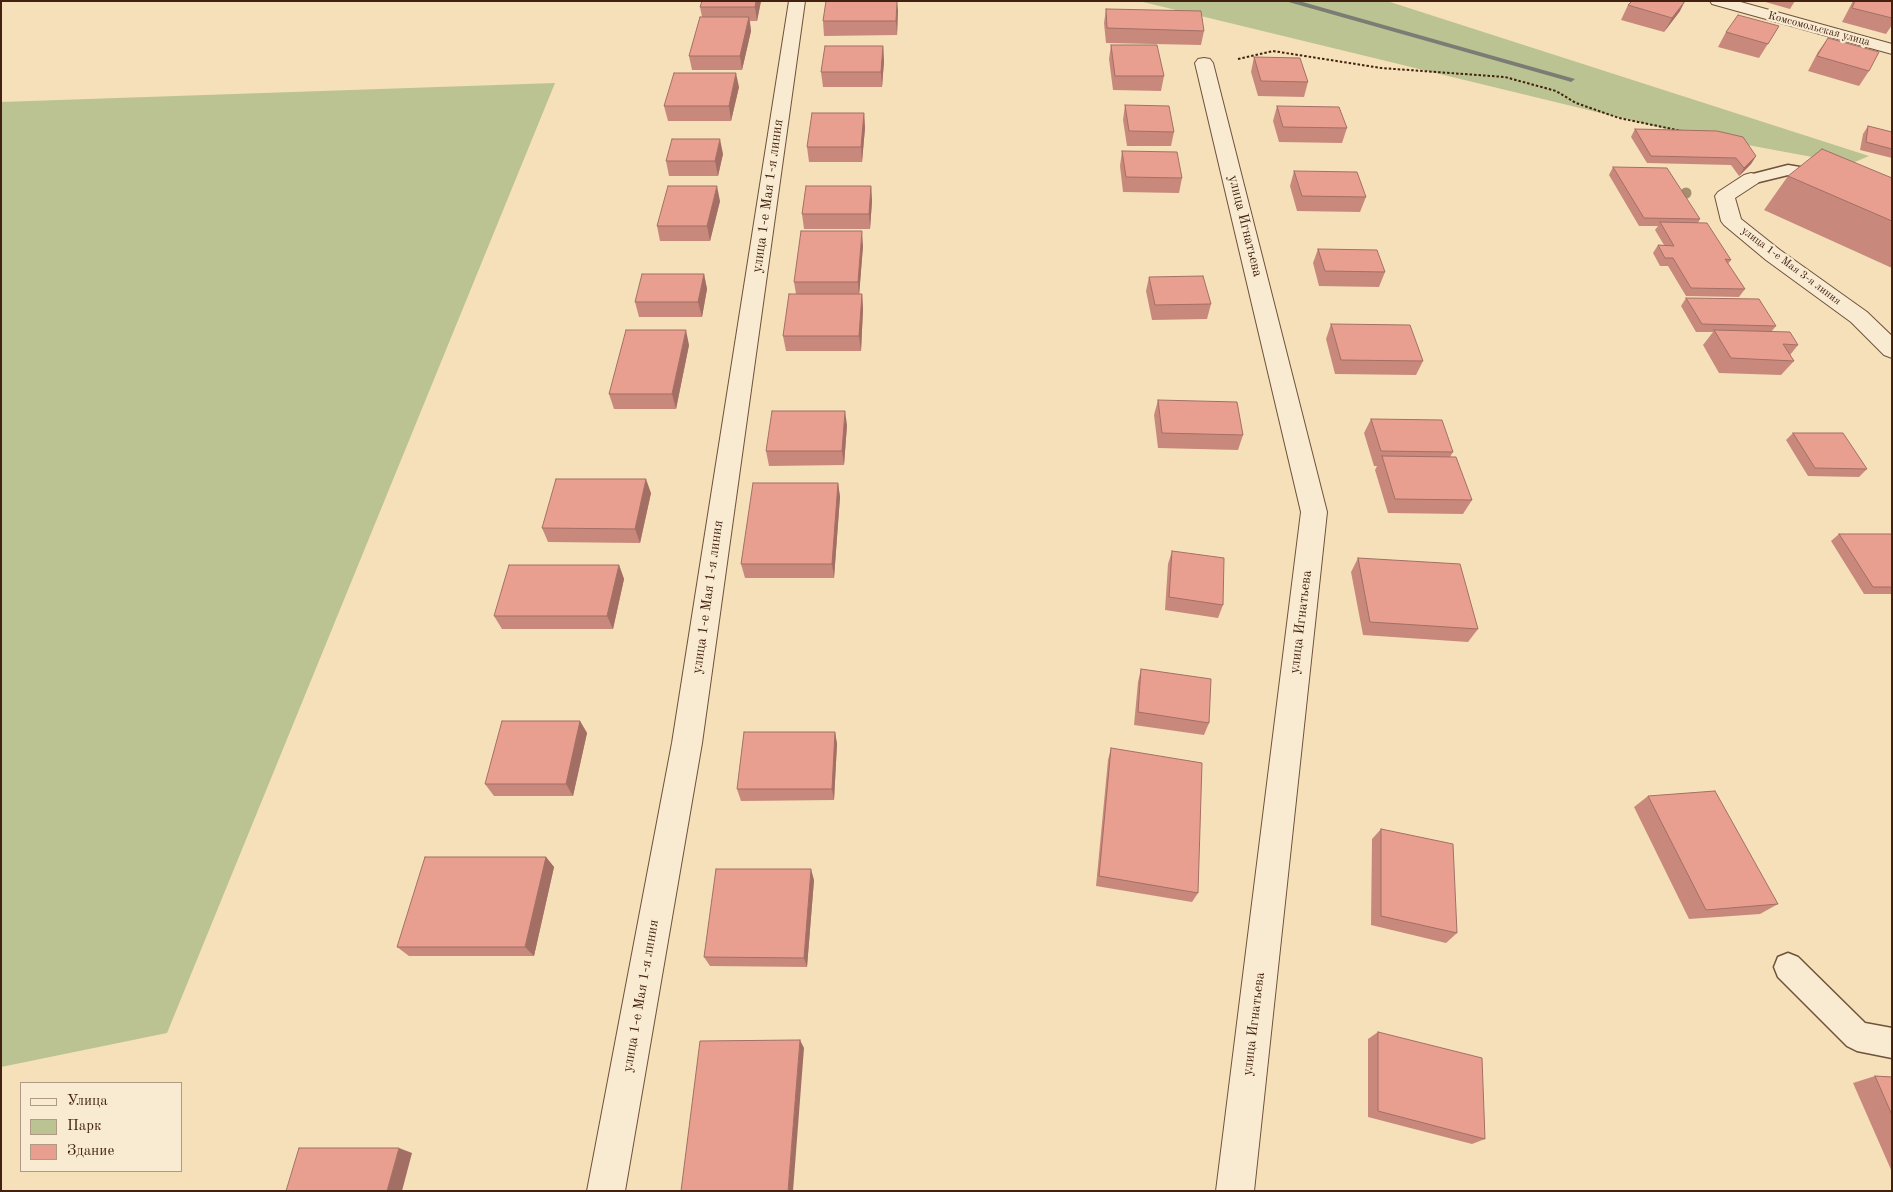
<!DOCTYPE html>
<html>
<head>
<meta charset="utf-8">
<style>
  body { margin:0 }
  #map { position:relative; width:1893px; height:1192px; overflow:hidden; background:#f5e0b9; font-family:"Old Standard TT",serif }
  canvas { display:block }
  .frame { position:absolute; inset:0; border:2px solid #432110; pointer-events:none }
  .legend { position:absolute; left:20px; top:1082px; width:162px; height:90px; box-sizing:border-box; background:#f8ebd2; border:1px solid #b09a84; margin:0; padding:6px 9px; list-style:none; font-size:15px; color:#432110 }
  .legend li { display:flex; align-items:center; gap:10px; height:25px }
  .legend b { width:25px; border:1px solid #b09a84 }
</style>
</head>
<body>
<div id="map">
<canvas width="1893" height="1192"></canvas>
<div class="frame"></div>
<ul class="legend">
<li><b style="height:6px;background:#f8ebd2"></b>Улица</li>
<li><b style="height:14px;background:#bac391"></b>Парк</li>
<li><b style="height:14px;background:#e99f90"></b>Здание</li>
</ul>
</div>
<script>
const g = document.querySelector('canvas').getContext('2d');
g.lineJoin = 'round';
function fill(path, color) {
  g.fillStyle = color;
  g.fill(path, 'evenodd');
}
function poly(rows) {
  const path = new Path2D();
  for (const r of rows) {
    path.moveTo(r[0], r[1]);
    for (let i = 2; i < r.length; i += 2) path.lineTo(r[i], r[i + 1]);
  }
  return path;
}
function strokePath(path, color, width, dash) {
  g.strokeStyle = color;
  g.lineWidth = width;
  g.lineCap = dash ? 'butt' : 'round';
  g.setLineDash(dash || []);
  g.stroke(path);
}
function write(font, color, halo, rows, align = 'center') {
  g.font = font + ' "Old Standard TT",serif';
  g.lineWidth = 4.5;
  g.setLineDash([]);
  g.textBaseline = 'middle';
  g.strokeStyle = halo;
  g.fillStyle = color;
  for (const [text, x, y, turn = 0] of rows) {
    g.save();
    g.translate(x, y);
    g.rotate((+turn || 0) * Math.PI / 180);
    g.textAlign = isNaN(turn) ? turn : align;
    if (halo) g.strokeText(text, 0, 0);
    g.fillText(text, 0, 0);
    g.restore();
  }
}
const green = poly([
  [1139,1,1387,1,1869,156,1850,164,1683,133],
  [555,83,167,1033,1,1067,1,102]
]);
const stream = poly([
  [1285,1,1299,1,1575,79,1571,82,1568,81,1285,1]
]);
const path = poly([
  [1238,59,1273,51,1381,68,1505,77,1556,91,1576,103,1619,118,1682,131]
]);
const lane = poly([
  [1788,165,1824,171,1830,173,1832,176,1830,179,1824,181,1788,175,1751,184,1745,182,1743,179,1745,176,1788,165],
  [1788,953,1798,957,1865,1023,1892,1028,1892,1058,1857,1051,1847,1046,1778,977,1774,967,1778,957,1788,953]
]);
const street = poly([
  [789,1,805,1,702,743,625,1191,587,1191,672,743,789,1],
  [1710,1,1737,1,1892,44,1892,54,1712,4,1710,1],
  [1204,58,1210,59,1213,63,1327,512,1254,1191,1216,1191,1301,512,1195,63,1198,59,1204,58],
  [1751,173,1758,175,1761,179,1758,183,1735,198,1741,219,1780,250,1867,312,1892,336,1892,358,1884,355,1851,322,1766,260,1724,225,1721,221,1715,196,1718,192,1744,175,1751,173]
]);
const trees = [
  [1686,193]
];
const wall = poly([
  [761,1,757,21,750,21,751,31,742,70,692,70,689,56,702,17,700,7],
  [1762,1,1795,1,1790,9],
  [1853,1,1892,1,1892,25,1886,34,1842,22],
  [1628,5,1680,11,1664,32,1621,20],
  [1106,9,1204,31,1201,45,1106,43,1104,23],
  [898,10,897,35,824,36,823,21],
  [1779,26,1759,58,1718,47,1726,32],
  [1828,38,1869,71,1859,86,1808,71,1818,52],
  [1111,45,1164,76,1161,91,1113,90,1109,59],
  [883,46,884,61,882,87,823,87,821,72],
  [1254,57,1308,82,1304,97,1258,96,1251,72],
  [739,87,731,121,668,121,664,106],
  [1125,105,1174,132,1171,146,1127,146,1123,120],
  [1277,106,1347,128,1342,143,1279,142,1273,121],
  [864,113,865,128,862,162,809,162,807,147],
  [1868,126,1892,132,1892,158,1860,150,1863,134],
  [1635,129,1756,156,1751,164,1739,176,1731,165,1647,163,1631,137],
  [1122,151,1182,178,1179,193,1123,192,1120,166],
  [723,154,718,176,669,176,666,161],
  [1613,167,1700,219,1698,223,1731,260,1728,264,1745,289,1739,297,1686,296,1668,266,1660,266,1653,253,1658,245,1664,245,1655,230,1658,226,1639,226,1609,175],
  [1294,171,1366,197,1360,212,1297,211,1290,186],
  [1788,176,1892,178,1892,268,1764,210],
  [871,186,872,201,870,229,804,229,802,214],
  [720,201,710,241,660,241,657,226],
  [863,246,859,294,862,294,863,309,861,351,786,351,783,336,796,294,794,282],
  [1318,249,1385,272,1379,287,1319,286,1313,263],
  [704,274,707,289,702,317,639,317,635,302],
  [1149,277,1211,304,1207,319,1152,320,1146,291],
  [1686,298,1776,326,1771,332,1798,345,1790,355,1794,361,1781,375,1719,373,1703,345,1713,332,1696,332,1681,306],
  [1331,324,1423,361,1416,375,1335,374,1326,339],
  [689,345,676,409,614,409,609,394],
  [1158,400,1243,435,1238,450,1158,448,1154,415],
  [1371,419,1453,452,1450,457,1472,500,1463,514,1388,513,1375,470,1377,466,1374,466,1364,433],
  [847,425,844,465,769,466,766,451],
  [1793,433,1867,469,1859,477,1808,476,1786,440],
  [838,483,840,497,834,578,745,578,741,564],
  [651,493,640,543,548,542,542,528],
  [1839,534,1892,534,1892,594,1864,594,1831,541],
  [1172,551,1223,605,1218,618,1165,610,1168,564],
  [1358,558,1478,629,1468,642,1363,635,1351,572],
  [619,565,624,579,613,629,502,629,494,616],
  [1141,669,1209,723,1204,735,1134,725,1138,682],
  [580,721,587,733,573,796,494,796,485,784],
  [835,732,837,744,834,800,741,801,737,789],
  [1111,748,1198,893,1192,902,1096,886,1108,760],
  [1648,796,1778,904,1760,914,1689,919,1634,807],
  [1381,829,1457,933,1446,943,1371,925,1372,839],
  [546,857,554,867,534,956,409,956,397,947],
  [814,880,807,967,710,966,704,957],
  [1378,1032,1485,1139,1472,1144,1368,1117,1368,1039],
  [1875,1076,1892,1077,1892,1172,1853,1083]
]);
const shadedWall = poly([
  [756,1,761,1,757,21,755,7],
  [897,1,898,10,897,35,896,21],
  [1685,1,1680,11,1664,32,1672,18],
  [749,17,751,31,742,70,740,56],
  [883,46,884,61,882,87,881,72],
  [736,73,739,87,731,121,729,106],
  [864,113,865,128,862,162,861,147],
  [720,139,723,154,718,176,715,161],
  [1756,156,1751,164,1739,176,1744,168],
  [717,186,720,201,710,241,707,226],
  [871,186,872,201,870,229,869,214],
  [862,231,863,246,859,297,858,282],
  [704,274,707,289,702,317,698,302],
  [862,294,863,309,861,351,859,336],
  [686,330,689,345,676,409,672,394],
  [845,411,847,425,844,465,842,451],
  [646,479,651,493,640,543,635,529],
  [838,483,840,497,834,578,832,564],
  [619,565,624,579,613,629,607,616],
  [580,721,587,733,573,796,566,784],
  [835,732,837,744,834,800,832,789],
  [546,857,554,867,534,956,525,947],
  [811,869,814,880,807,967,804,958],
  [800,1040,804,1048,793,1191,788,1191],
  [399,1148,412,1153,402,1191,387,1191]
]);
const building = poly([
  [702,1,756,1,755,7,700,7,702,1],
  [826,1,897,1,896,21,823,21,826,1],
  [1632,1,1685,1,1672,18,1628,5,1632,1],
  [1855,1,1892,1,1892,18,1852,8,1855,1],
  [1106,9,1201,11,1204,31,1107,28,1106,9],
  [1738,15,1779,26,1768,44,1726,32,1738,15],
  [700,17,749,17,740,56,689,56,700,17],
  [1828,38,1879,52,1869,71,1817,56,1828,38],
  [1111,45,1157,45,1164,76,1115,76,1111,45],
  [825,46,883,46,881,72,821,72,825,46],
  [1254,57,1300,58,1308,82,1261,81,1254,57],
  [674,73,736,73,729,106,664,106,674,73],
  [1125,105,1169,106,1174,132,1129,131,1125,105],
  [1277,106,1339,107,1347,128,1283,127,1277,106],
  [812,113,864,113,861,147,807,147,812,113],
  [1868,126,1892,132,1892,149,1866,142,1868,126],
  [1635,129,1717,131,1743,137,1756,156,1744,168,1736,158,1651,156,1635,129],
  [672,139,720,139,715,161,666,161,672,139],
  [1822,149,1892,178,1892,221,1788,176,1822,149],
  [1122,151,1177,152,1182,178,1126,177,1122,151],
  [1613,167,1667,168,1700,219,1644,218,1613,167],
  [1294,171,1357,172,1366,197,1302,196,1294,171],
  [668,186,717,186,707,226,657,226,668,186],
  [806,186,871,186,869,214,802,214,806,186],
  [1660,222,1707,223,1731,260,1725,259,1745,289,1691,288,1673,258,1665,258,1658,245,1674,246,1660,222],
  [801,231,862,231,858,282,794,282,801,231],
  [1318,249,1377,250,1385,272,1325,271,1318,249],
  [642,274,704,274,698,302,635,302,642,274],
  [1203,276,1211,304,1155,305,1149,277,1203,276],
  [789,294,862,294,859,336,783,336,789,294],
  [1686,298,1759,299,1776,326,1702,324,1686,298],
  [1331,324,1410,325,1423,361,1341,360,1331,324],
  [626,330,686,330,672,394,609,394,626,330],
  [1714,330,1790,332,1798,345,1783,344,1794,361,1731,358,1714,330],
  [1158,400,1237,402,1243,435,1162,433,1158,400],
  [772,411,845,411,842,451,766,451,772,411],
  [1371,419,1442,420,1453,452,1381,451,1371,419],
  [1793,433,1843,433,1867,469,1815,468,1793,433],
  [1382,456,1456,457,1472,500,1395,499,1382,456],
  [556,479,646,479,635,529,542,528,556,479],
  [753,483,838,483,832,564,741,564,753,483],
  [1839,534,1892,534,1892,587,1873,587,1839,534],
  [1172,551,1224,558,1223,605,1169,597,1172,551],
  [1358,558,1460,564,1478,629,1370,622,1358,558],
  [509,565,619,565,607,616,494,616,509,565],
  [1141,669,1211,679,1209,723,1138,712,1141,669],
  [502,721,580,721,566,784,485,784,502,721],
  [744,732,835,732,832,789,737,789,744,732],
  [1111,748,1202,763,1198,893,1099,876,1111,748],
  [1715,791,1778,904,1706,910,1648,796,1715,791],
  [1381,829,1453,844,1457,933,1381,916,1381,829],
  [425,857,546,857,525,947,397,947,425,857],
  [716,869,811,869,804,958,704,957,716,869],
  [1378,1032,1482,1058,1485,1139,1378,1111,1378,1032],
  [800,1040,788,1191,681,1191,700,1041,800,1040],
  [1875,1076,1892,1077,1892,1115,1875,1076],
  [299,1148,399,1148,387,1191,286,1191,299,1148]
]);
const farStreetnames = [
  ["Комсомольская улица",1819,29,15],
  ["улица 1-е Мая 3-я линия",1791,266,37]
];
const streetNames = [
  ["улица 1-е Мая 1-я линия",768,196,-82],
  ["улица Игнатьева",1245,226,76],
  ["улица 1-е Мая 1-я линия",708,597,-82],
  ["улица Игнатьева",1301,622,-83],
  ["улица 1-е Мая 1-я линия",641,996,-80],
  ["улица Игнатьева",1254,1024,-83]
];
fill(green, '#bac391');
fill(stream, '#7b7d75');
strokePath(lane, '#70513a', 3);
strokePath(street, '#70513a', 2);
strokePath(path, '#432110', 2, [2.5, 2]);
fill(lane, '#f8ebd2');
fill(street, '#f8ebd2');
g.fillStyle = '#a48e6e';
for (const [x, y] of trees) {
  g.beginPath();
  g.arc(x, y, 5.5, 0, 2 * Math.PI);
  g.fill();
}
fill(wall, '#c8897c');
fill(shadedWall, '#a36f65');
fill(building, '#e99f90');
strokePath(building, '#a36f65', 1);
write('11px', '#432110', '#f8ebd2', farStreetnames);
write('14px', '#432110', '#f8ebd2', streetNames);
</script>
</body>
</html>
